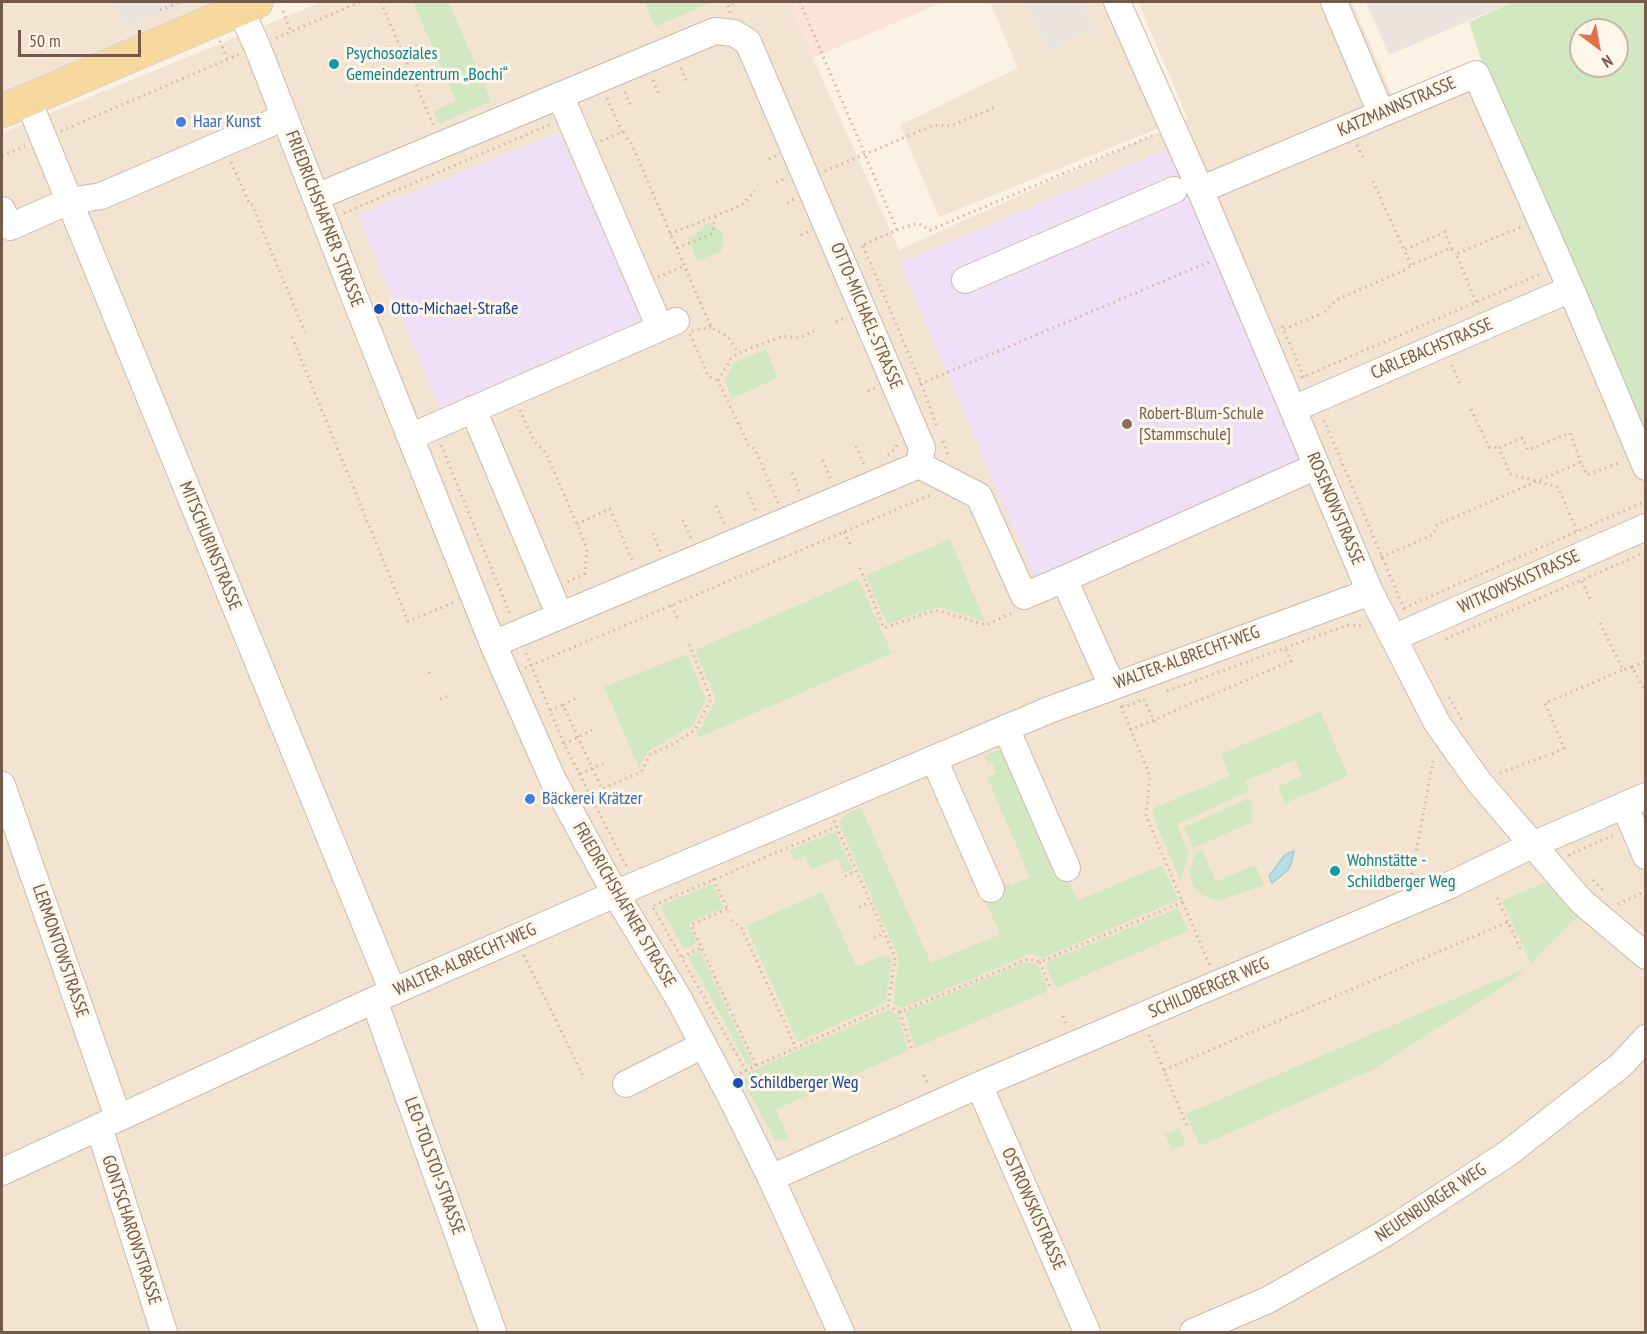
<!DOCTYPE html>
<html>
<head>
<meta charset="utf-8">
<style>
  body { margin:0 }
  #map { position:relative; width:1647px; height:1334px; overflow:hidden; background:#fbf2e3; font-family:"PT Sans Narrow",sans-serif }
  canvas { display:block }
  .frame { position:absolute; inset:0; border:3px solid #73594a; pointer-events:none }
  .north { position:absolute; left:1569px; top:18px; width:60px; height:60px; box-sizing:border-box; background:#fef6e9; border:2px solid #c6b7a9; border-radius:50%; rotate:148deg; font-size:16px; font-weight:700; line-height:24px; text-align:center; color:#73594a }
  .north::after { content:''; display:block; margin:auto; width:21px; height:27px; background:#e2704b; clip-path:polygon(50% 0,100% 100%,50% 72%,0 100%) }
  .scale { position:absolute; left:18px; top:30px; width:123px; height:27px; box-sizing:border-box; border:3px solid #73594a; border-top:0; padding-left:8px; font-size:18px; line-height:21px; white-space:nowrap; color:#73594a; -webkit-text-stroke:4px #fef6e9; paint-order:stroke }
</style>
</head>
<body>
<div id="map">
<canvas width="1647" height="1334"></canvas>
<div class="frame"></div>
<div class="north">N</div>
<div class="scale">50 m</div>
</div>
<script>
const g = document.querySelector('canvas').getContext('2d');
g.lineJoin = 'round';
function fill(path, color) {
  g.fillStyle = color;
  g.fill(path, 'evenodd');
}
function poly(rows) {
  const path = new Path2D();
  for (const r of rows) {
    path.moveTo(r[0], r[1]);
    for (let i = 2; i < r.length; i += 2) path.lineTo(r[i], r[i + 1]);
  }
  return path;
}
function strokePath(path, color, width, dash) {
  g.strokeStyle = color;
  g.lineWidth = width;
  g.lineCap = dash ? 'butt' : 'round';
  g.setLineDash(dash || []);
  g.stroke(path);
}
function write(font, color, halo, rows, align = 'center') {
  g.font = font + ' "PT Sans Narrow",sans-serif';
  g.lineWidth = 6;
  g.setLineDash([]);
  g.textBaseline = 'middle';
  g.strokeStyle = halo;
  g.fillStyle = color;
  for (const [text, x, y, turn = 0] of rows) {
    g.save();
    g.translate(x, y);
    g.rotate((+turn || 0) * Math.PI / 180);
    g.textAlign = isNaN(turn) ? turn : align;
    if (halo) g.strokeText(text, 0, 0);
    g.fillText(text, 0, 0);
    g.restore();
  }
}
const residential = poly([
  [2,2,235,2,2,102],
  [322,2,788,2,899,250,1188,119,1138,2,1352,2,1398,108,1484,69,1645,453,1645,1332,2,1332,2,133],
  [990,2,1106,2,1162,127,939,217,900,125,1018,68]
]);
const commercial = poly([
  [788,2,943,2,813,58]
]);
const industrial = poly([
  [113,2,191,2,125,28],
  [1025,2,1083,2,1095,30,1047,51],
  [1366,2,1512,2,1389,55]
]);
const education = poly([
  [559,132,642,320,440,408,357,215],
  [1167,149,1304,468,1037,582,900,263]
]);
const green = poly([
  [413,2,449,2,491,101,439,124,433,111,456,101],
  [644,2,712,2,655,27],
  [1513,2,1645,2,1645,453,1491,90,1469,22],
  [1581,30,1617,30,1617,66,1581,66],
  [709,222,724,234,721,252,697,261,688,239],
  [766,349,778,378,732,398,725,380,734,363],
  [950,539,985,621,937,607,887,624,866,575],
  [858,579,892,653,698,738,698,733,716,699,695,650],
  [687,654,706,700,692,726,648,751,639,768,604,687],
  [1321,712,1348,776,1286,803,1278,787,1302,776,1295,760,1245,781,1249,791,1177,824,1189,854,1180,880,1153,816,1154,808,1230,776,1221,754],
  [1010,745,1077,901,1162,865,1178,900,1042,958,1030,954,902,1008,893,1004,899,958,839,824,845,814,861,808,931,963,1000,934,983,895,1010,883,1011,886,1030,877,987,777,996,773,992,763,988,764,984,756],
  [1250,798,1252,804,1253,822,1193,848,1184,827],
  [835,831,852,869,844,873,837,858,812,870,805,856,795,861,790,850],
  [1202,849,1216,882,1255,865,1264,885,1219,901,1201,894,1194,888,1189,873,1195,852],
  [1545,882,1579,916,1531,963,1502,901],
  [713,884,723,908,688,923,697,943,684,949,660,906],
  [822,892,857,967,882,956,892,959,885,1003,798,1042,746,926],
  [1178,908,1188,931,1056,988,1046,966,1049,961],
  [700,951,752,1064,748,1066,689,957],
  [1027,962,1038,965,1048,991,915,1048,905,1012],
  [1526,968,1513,980,1374,1069,1200,1146,1186,1114],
  [887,1010,899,1015,908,1051,776,1109,789,1141,775,1140,743,1081,747,1078,748,1073],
  [1179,1128,1186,1144,1172,1150,1165,1134]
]);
const water = poly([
  [1294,851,1291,864,1288,870,1272,883,1269,876,1285,855,1294,851]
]);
const path = poly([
  [381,2,434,127],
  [800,2,897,230,863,245],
  [160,10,180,2],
  [283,11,291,32],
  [730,13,728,5,736,2],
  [276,38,360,2],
  [220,41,227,59],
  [681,68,687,82],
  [653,80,659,94],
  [625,92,631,106],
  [607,98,622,132],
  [61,131,240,54],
  [627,138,631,143,711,327,728,337,738,353],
  [601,141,622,132,625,133],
  [1357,145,1364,160],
  [2,156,25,146],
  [769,159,776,156],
  [231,162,250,205,252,205,305,332],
  [825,171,934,125,950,126,996,107],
  [1373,181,1404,250],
  [776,182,786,178],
  [787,203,795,199],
  [344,213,551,124],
  [897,230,918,223,930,230,1154,135],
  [670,234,742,205,755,191],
  [801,235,809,231],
  [863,246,921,383,937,427],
  [677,248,712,234,716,215],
  [1411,265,1404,250,1445,232,1451,248],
  [658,277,684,266],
  [1476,302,1456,254,1523,226],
  [1325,312,1336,300,1407,269,1411,265,1451,248,1456,254],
  [836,322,845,318],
  [1282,326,1304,377],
  [1284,329,1321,314],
  [692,331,711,327],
  [690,334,708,376,717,381],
  [292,337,408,621,455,602],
  [1452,365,1461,387],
  [1301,378,1543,273],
  [920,384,1209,262],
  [868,391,875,388],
  [1471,409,1489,447,1499,448],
  [520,410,534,441,546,453,587,548,585,574,567,582],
  [1324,420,1405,611],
  [943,441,949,458],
  [441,445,510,614],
  [856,446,864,465],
  [888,455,895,449,897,444],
  [823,460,831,480],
  [792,473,800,493],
  [748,492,756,512],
  [778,503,755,449,749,446,718,381,731,359,738,353,783,336,799,338,814,331],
  [716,506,725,525],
  [683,520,691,538],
  [577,524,610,509,633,562],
  [1577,531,1558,487,1510,474,1499,448,1522,438,1528,450,1570,433,1581,462],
  [844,532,851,546],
  [653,533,660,551],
  [1381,557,1433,535,1437,525,1581,462,1587,475,1621,462],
  [860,568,884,628,936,610,986,625,1014,612],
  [1582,581,1591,601],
  [672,605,678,620],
  [1404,608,1646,501],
  [1600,623,1623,670,1632,667,1646,693],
  [1446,639,1646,552],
  [526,653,564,744,627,867],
  [1632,667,1646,661],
  [525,668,930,495],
  [429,672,431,675],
  [1167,691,1348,625,1361,626],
  [1449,697,1462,720],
  [440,699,448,696],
  [1144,699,1155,723],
  [563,705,578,697],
  [1121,706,1150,776,1146,816,1210,966],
  [1122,706,1125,707,1144,699],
  [550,710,563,705,602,789,641,772,650,755,675,743,695,730,711,699,688,641],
  [1130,730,1291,661,1285,648],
  [564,744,592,730],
  [1552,754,1564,748,1545,703,1623,670],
  [1500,773,1548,755],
  [580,774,606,762],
  [834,821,895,957,888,1006],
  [1570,856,1569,855,1616,834],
  [845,876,856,871],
  [713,879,729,912],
  [1411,880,1433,761],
  [1593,880,1603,890],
  [1497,898,1521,950],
  [1618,904,1646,891],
  [859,907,870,902],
  [727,909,691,925,756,1066],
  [732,920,742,929,796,1048],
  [874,938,884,933],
  [524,955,583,1076],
  [682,957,701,948],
  [1040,962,1051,990],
  [900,1012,912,1050],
  [1063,1016,1066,1025],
  [1149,1035,1187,1126],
  [1164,1070,1508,922],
  [746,1071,652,906,836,827],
  [740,1073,888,1006,900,1012,1028,959,1040,962,1183,902],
  [924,1075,928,1085]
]);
const minor = poly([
  [1117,2,1196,180,1370,592,1437,723,1479,782,1581,901,1646,956],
  [1334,2,1381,113],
  [240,9,257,46,360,311,493,644,553,780,615,893,679,999,734,1103,771,1178,841,1332],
  [560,95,660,328],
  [28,100,393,992],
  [1200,190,1476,74,1571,289,1646,467],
  [316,197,715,31,734,33,748,42,922,448,919,465,493,644],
  [2,210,10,227,69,201,101,196,285,117],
  [965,280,1174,190],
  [473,409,560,616],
  [1293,409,1571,289],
  [410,437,676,321],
  [919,465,979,496,1024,596,1064,579,1112,686],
  [1064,579,1317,466],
  [1393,638,1646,527],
  [1006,728,1067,868],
  [934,759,991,889],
  [2,785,118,1117],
  [1624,805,1646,856],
  [374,1000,493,1332],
  [626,1084,703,1045],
  [979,1085,1087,1332],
  [99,1127,164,1332],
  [2,1172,374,1000,638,884,1049,710,1370,592],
  [771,1178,979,1085,1448,886,1532,845,1646,796],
  [1193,1332,1268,1300,1384,1234,1507,1154,1621,1065,1646,1038]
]);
const major = poly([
  [2,111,257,2]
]);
const markers = [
  [334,64,6,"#0f9aa8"],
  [181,122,6,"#3f7fe0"],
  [379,309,6,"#1a4fb4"],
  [1127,424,6,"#8d6e63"],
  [530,799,6,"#3f7fe0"],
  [1335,871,6,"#0f9aa8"],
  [738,1083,6,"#1a4fb4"]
];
const cultureNames = [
  ["Psychosoziales",346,54],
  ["Gemeindezentrum „Bochi“",346,75],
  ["Wohnstätte -",1347,861],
  ["Schildberger Weg",1347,882]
];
const streetNames = [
  ["KATZMANNSTRASSE",1397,107,-23],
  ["FRIEDRICHSHAFNER STRASSE",324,219,69],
  ["OTTO-MICHAEL-STRASSE",866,316,67],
  ["CARLEBACHSTRASSE",1432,349,-23],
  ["ROSENOWSTRASSE",1335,509,67],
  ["MITSCHURINSTRASSE",210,546,68],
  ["WITKOWSKISTRASSE",1519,582,-24],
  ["WALTER-ALBRECHT-WEG",1187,658,-20],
  ["FRIEDRICHSHAFNER STRASSE",624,905,60],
  ["LERMONTOWSTRASSE",60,951,71],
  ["WALTER-ALBRECHT-WEG",465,960,-24],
  ["SCHILDBERGER WEG",1209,988,-23],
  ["LEO-TOLSTOI-STRASSE",434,1166,70],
  ["NEUENBURGER WEG",1431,1203,-33],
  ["OSTROWSKISTRASSE",1033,1209,66],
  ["GONTSCHAROWSTRASSE",131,1230,72]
];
const shopNames = [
  ["Haar Kunst",193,122],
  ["Bäckerei Krätzer",542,799]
];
const transitNames = [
  ["Otto-Michael-Straße",391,309],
  ["Schildberger Weg",750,1083]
];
const educationNames = [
  ["Robert-Blum-Schule",1139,414],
  ["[Stammschule]",1139,435]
];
fill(residential, '#f3e4d2');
fill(commercial, '#fce3d7');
fill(industrial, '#ebe4de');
fill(education, '#efe0f8');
fill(green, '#d1e8c2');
fill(water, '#b8dde4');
strokePath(water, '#9fccd6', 1.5);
strokePath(minor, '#ccbaaa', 28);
strokePath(major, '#d8d1cc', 34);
strokePath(path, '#d5b59f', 3, [1.5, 4.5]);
strokePath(minor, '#fff', 26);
strokePath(major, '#f8d99d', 32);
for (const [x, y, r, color] of markers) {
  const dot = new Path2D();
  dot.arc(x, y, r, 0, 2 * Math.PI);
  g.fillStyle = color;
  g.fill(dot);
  strokePath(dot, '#fef6e9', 2);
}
write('18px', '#0d838f', '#fef6e9', cultureNames, 'left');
write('18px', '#73594a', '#fef6e9', streetNames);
write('18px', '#366cbe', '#fef6e9', shopNames, 'left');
write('18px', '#164399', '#fef6e9', transitNames, 'left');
write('18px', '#785e54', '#fef6e9', educationNames, 'left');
</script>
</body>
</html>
